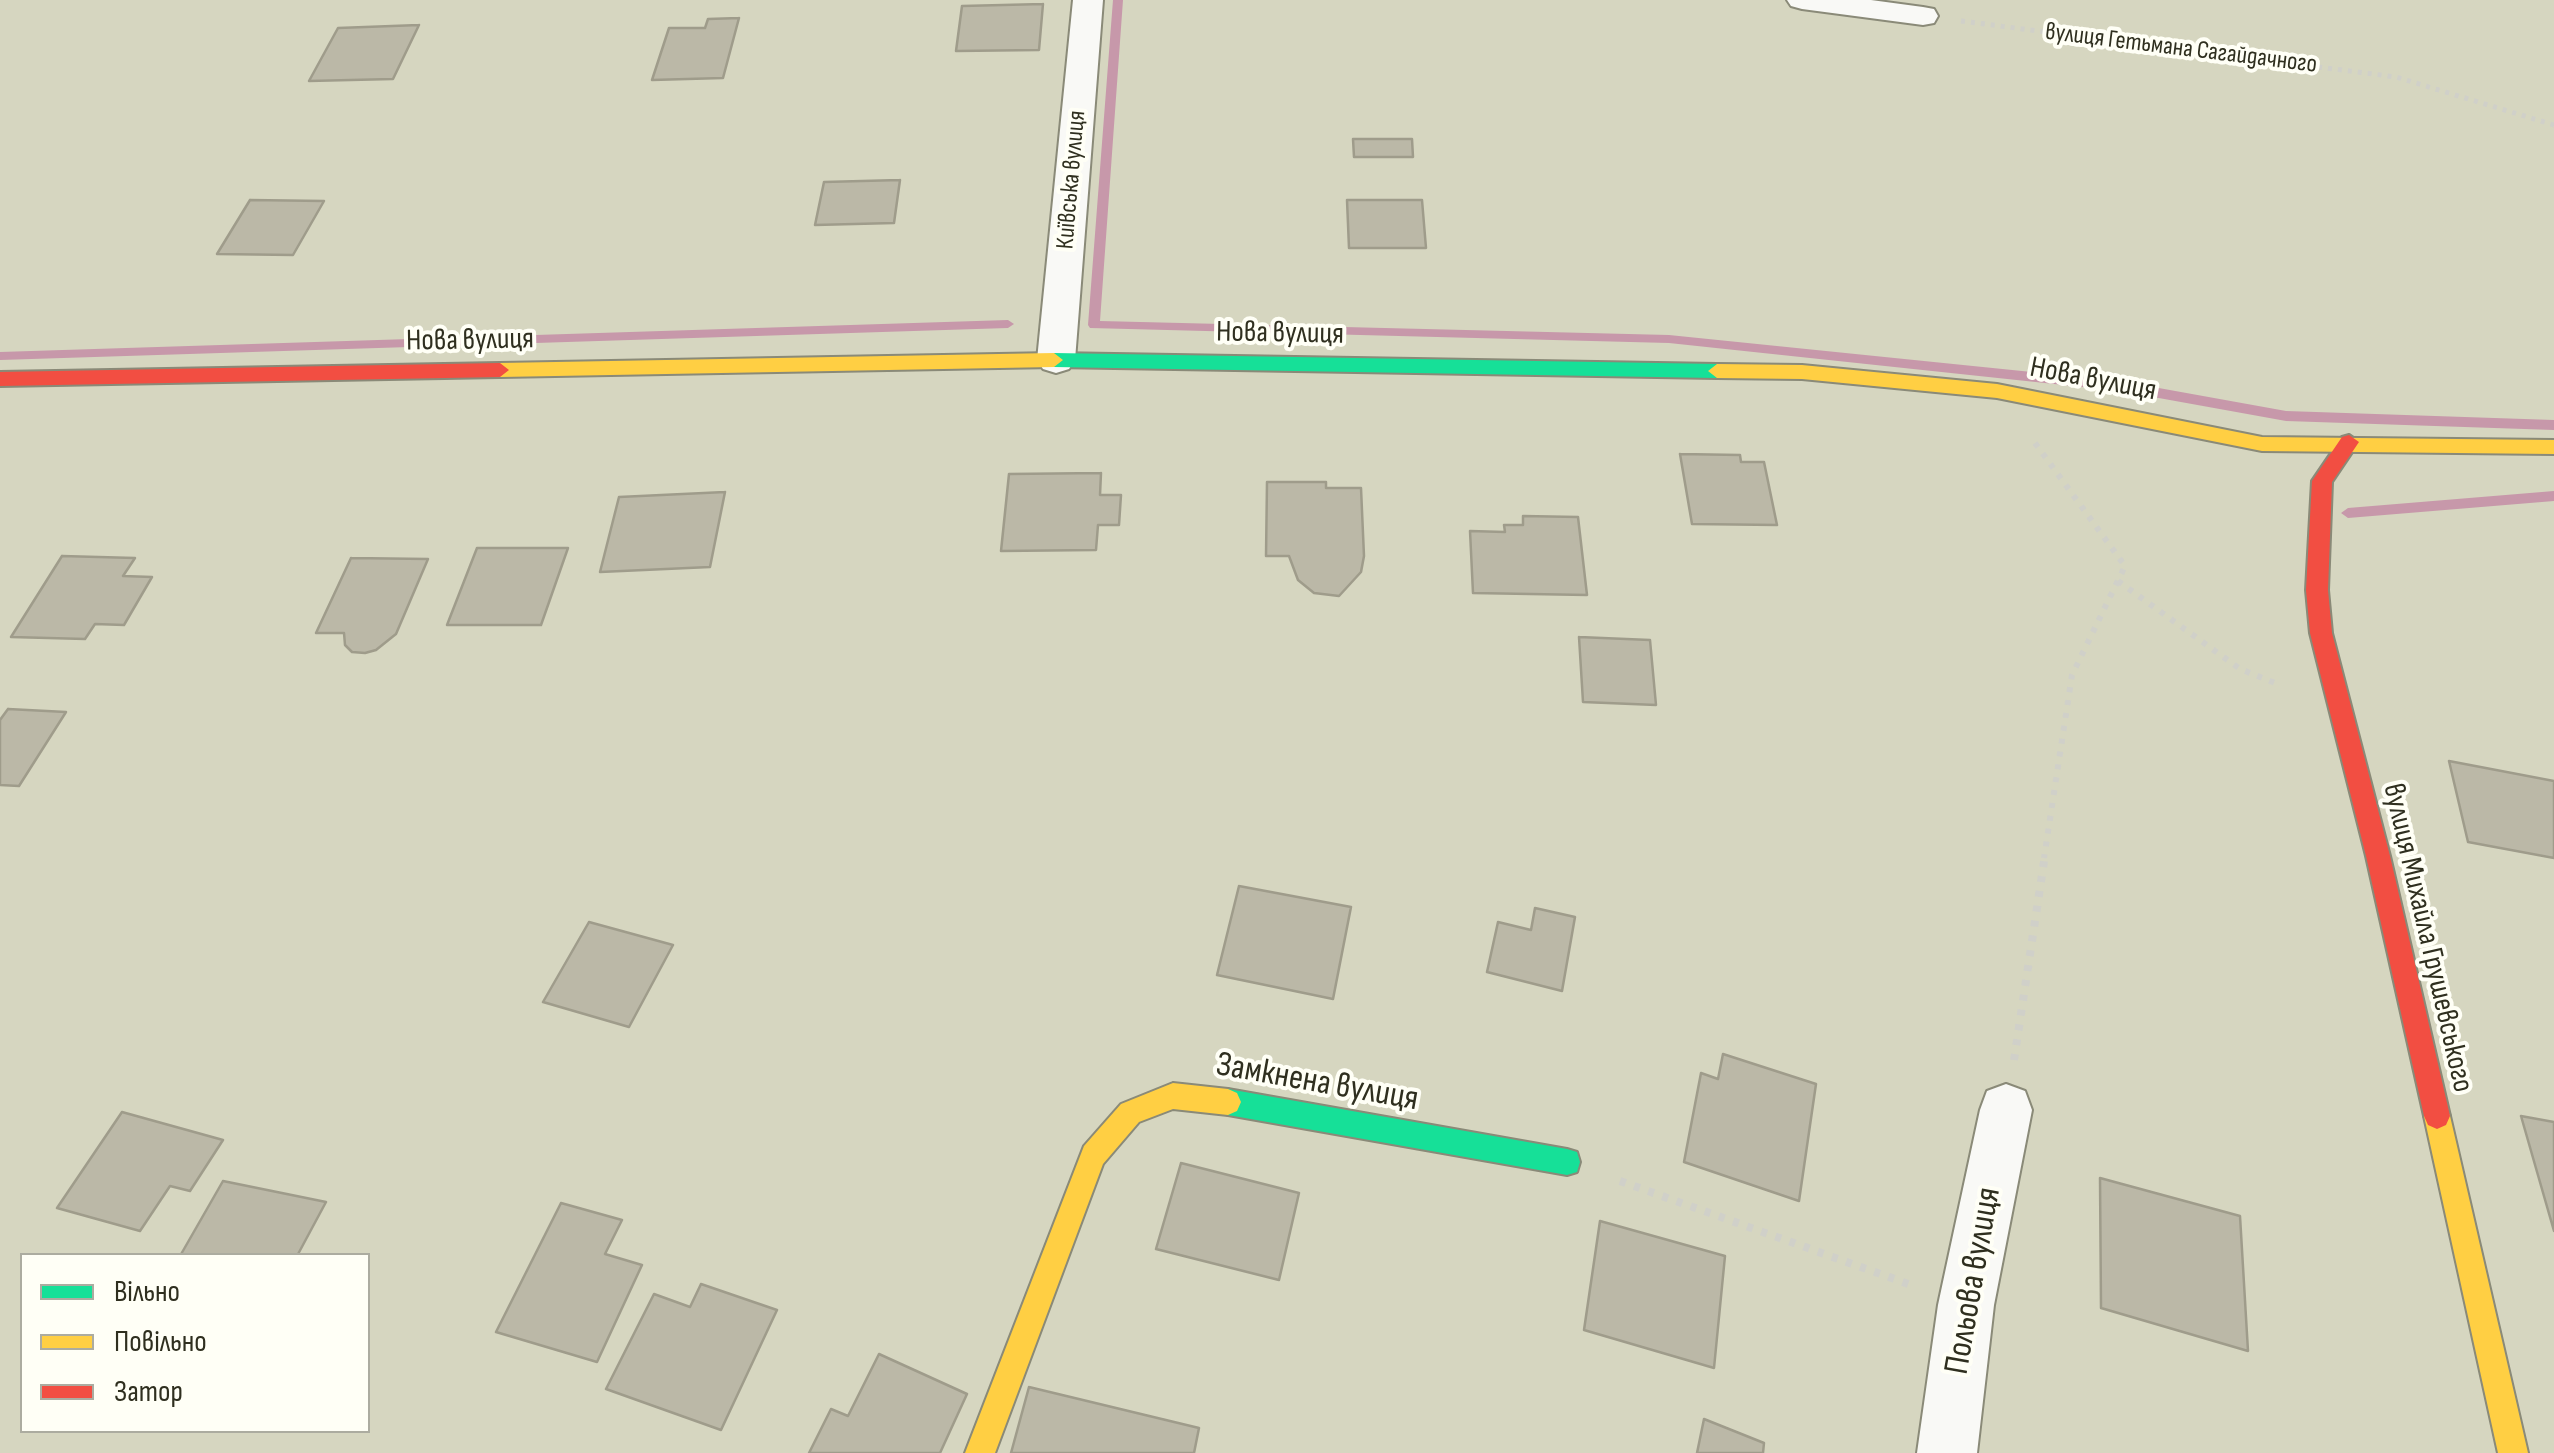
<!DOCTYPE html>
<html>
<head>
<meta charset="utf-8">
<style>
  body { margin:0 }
  #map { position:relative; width:2554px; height:1453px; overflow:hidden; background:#d6d6c0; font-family:"Sofia Sans Condensed",sans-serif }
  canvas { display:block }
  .legend { position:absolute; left:20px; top:1253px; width:350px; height:180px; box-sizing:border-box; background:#fffff6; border:2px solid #acaca0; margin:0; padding:12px 18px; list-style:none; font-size:30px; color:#2f2f1f }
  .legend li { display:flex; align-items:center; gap:20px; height:50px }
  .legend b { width:50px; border:2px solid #acaca0 }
</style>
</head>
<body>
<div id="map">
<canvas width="2554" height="1453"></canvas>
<ul class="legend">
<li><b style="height:12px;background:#16e098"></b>Вільно</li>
<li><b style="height:12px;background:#ffcf43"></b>Повільно</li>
<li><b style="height:12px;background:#f24e42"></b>Затор</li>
</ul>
</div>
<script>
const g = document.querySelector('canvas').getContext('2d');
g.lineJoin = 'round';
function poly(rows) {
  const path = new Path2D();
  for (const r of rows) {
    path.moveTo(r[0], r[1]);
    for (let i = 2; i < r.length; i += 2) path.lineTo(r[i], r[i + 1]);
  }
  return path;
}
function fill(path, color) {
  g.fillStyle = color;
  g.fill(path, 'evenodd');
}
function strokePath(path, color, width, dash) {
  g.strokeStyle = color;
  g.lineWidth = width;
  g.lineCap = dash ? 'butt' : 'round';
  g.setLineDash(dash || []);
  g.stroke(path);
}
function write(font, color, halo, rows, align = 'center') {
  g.font = font + ' "Sofia Sans Condensed",sans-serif';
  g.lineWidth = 8;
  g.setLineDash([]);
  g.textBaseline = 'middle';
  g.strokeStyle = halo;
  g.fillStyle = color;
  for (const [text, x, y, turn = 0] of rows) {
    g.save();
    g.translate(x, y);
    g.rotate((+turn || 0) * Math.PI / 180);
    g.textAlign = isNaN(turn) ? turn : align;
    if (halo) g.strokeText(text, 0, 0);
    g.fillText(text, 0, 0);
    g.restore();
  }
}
const stream = poly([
  [1113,0,1123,0,1100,321,1669,335,2120,381,2286,411,2554,420,2554,430,2286,421,2120,391,1669,343,1090,328,1088,325,1113,0],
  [1008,320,1014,324,1008,328,0,360,0,352,1008,320],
  [2554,491,2554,501,2348,518,2341,513,2348,508,2554,491]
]);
const building = poly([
  [1043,4,1039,50,956,51,962,6,1043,4],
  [739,18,723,78,652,80,669,28,705,28,708,19,739,18],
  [419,25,393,79,309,81,338,28,419,25],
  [1353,139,1412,139,1413,157,1354,157,1353,139],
  [900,180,894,223,815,225,824,182,900,180],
  [250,200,324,201,293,255,217,254,250,200],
  [1347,200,1422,200,1426,248,1349,248,1347,200],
  [1680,454,1740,455,1741,462,1764,462,1777,525,1692,524,1680,454],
  [1101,473,1100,495,1121,495,1119,525,1098,525,1096,550,1001,551,1009,474,1101,473],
  [1267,482,1326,482,1326,488,1361,488,1364,556,1361,572,1339,596,1314,593,1298,580,1289,556,1266,556,1267,482],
  [725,492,710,567,600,572,619,497,725,492],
  [1523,516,1578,517,1587,595,1473,593,1470,531,1505,532,1504,525,1523,525,1523,516],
  [477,548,568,548,541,625,447,625,477,548],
  [62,556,135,558,123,576,152,577,124,625,95,624,85,639,11,637,62,556],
  [351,558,428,559,396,634,376,650,365,653,352,652,345,645,344,633,316,633,351,558],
  [1579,637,1650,640,1656,705,1583,702,1579,637],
  [8,709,66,712,19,786,0,785,0,720,8,709],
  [2449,761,2554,781,2554,858,2468,842,2449,761],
  [1239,886,1351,907,1333,999,1217,975,1239,886],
  [1535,908,1575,917,1562,991,1487,972,1498,922,1531,930,1535,908],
  [589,922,673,945,629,1027,543,1002,589,922],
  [1723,1054,1816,1084,1799,1201,1684,1162,1701,1073,1718,1079,1723,1054],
  [122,1112,223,1140,190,1191,170,1186,140,1231,57,1208,122,1112],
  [2521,1116,2554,1122,2554,1231,2521,1116],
  [1181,1163,1299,1193,1279,1280,1156,1249,1181,1163],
  [2100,1178,2240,1216,2248,1351,2101,1308,2100,1178],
  [223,1181,326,1202,297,1256,180,1256,223,1181],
  [561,1203,622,1220,605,1254,642,1265,597,1362,496,1332,561,1203],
  [1600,1221,1725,1256,1714,1368,1584,1330,1600,1221],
  [701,1284,777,1310,721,1430,606,1389,654,1294,690,1307,701,1284],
  [879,1354,967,1394,940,1453,809,1453,831,1409,848,1416,879,1354],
  [1029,1387,1199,1428,1194,1453,1011,1453,1029,1387],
  [1704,1419,1764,1443,1763,1453,1697,1453,1704,1419]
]);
const pathFar2 = poly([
  [1961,21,2396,77,2554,125]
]);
const pathFar1 = poly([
  [2035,443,2125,566,2072,675,2044,858],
  [2118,581,2240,669,2280,685]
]);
const path = poly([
  [2014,1060,2045,855],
  [1620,1181,1914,1286]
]);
const street = poly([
  [1073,0,1103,0,1075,360,1069,369,1056,373,1043,369,1037,360,1073,0],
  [1787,0,1871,0,1923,7,1934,9,1938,16,1934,23,1923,25,1802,9,1791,6,1787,0],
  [2006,1084,2025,1091,2032,1110,1994,1305,1977,1453,1917,1453,1938,1305,1980,1110,1987,1091,2006,1084]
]);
const fast = poly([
  [1054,353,1717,364,1726,371,1717,378,1054,367,1045,360,1054,353],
  [1228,1089,1567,1149,1577,1152,1580,1162,1577,1172,1567,1175,1228,1115,1219,1111,1215,1102,1219,1093,1228,1089]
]);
const slow = poly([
  [1054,353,1063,360,1054,367,500,377,491,370,500,363,1054,353],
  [1717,364,1802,365,1997,384,2262,437,2554,440,2554,454,2262,451,1997,398,1802,379,1717,378,1708,371,1717,364],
  [1173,1083,1228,1089,1237,1093,1241,1102,1237,1111,1228,1115,1173,1109,1139,1122,1103,1164,995,1453,965,1453,1084,1146,1121,1104,1173,1083],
  [2437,1103,2446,1107,2450,1116,2528,1453,2498,1453,2424,1116,2428,1107,2437,1103]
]);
const jam = poly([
  [500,363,509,370,500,377,0,386,0,372,500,363],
  [2349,435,2359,442,2332,482,2328,590,2332,633,2390,856,2450,1116,2446,1125,2437,1129,2428,1125,2424,1116,2366,856,2310,633,2306,590,2312,481,2342,437,2349,435]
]);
const farStreetnames = [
  ["вулиця Гетьмана Сагайдачного",2181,49,7],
  ["Київська вулиця",1072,180,-85]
];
const streetNames = [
  ["Нова вулиця",1280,334,1],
  ["Нова вулиця",470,341,-1],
  ["Нова вулиця",2093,380,11],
  ["вулиця Михайла Грушевського",2427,938,77]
];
const nearStreetnames = [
  ["Замкнена вулиця",1317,1083,10],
  ["Польова вулиця",1974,1281,-80]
];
fill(stream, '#c798aa');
fill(building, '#bbb8a7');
strokePath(building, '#9f9c8b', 2.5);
strokePath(street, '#8a8a78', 4);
strokePath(fast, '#8a8a78', 4);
strokePath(slow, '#8a8a78', 4);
strokePath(jam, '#8a8a78', 4);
strokePath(pathFar2, '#d0d0c9', 5, [4, 6]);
strokePath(pathFar1, '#d0d0c9', 6, [5, 8]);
strokePath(path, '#d0d0c9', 8, [6, 9]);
fill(street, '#f9f9f6');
fill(fast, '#16e098');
fill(slow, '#ffcf43');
fill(jam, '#f24e42');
write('25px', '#2f2f1f', '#fffff6', farStreetnames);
write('30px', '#2f2f1f', '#fffff6', streetNames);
write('35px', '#2f2f1f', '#fffff6', nearStreetnames);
</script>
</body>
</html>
